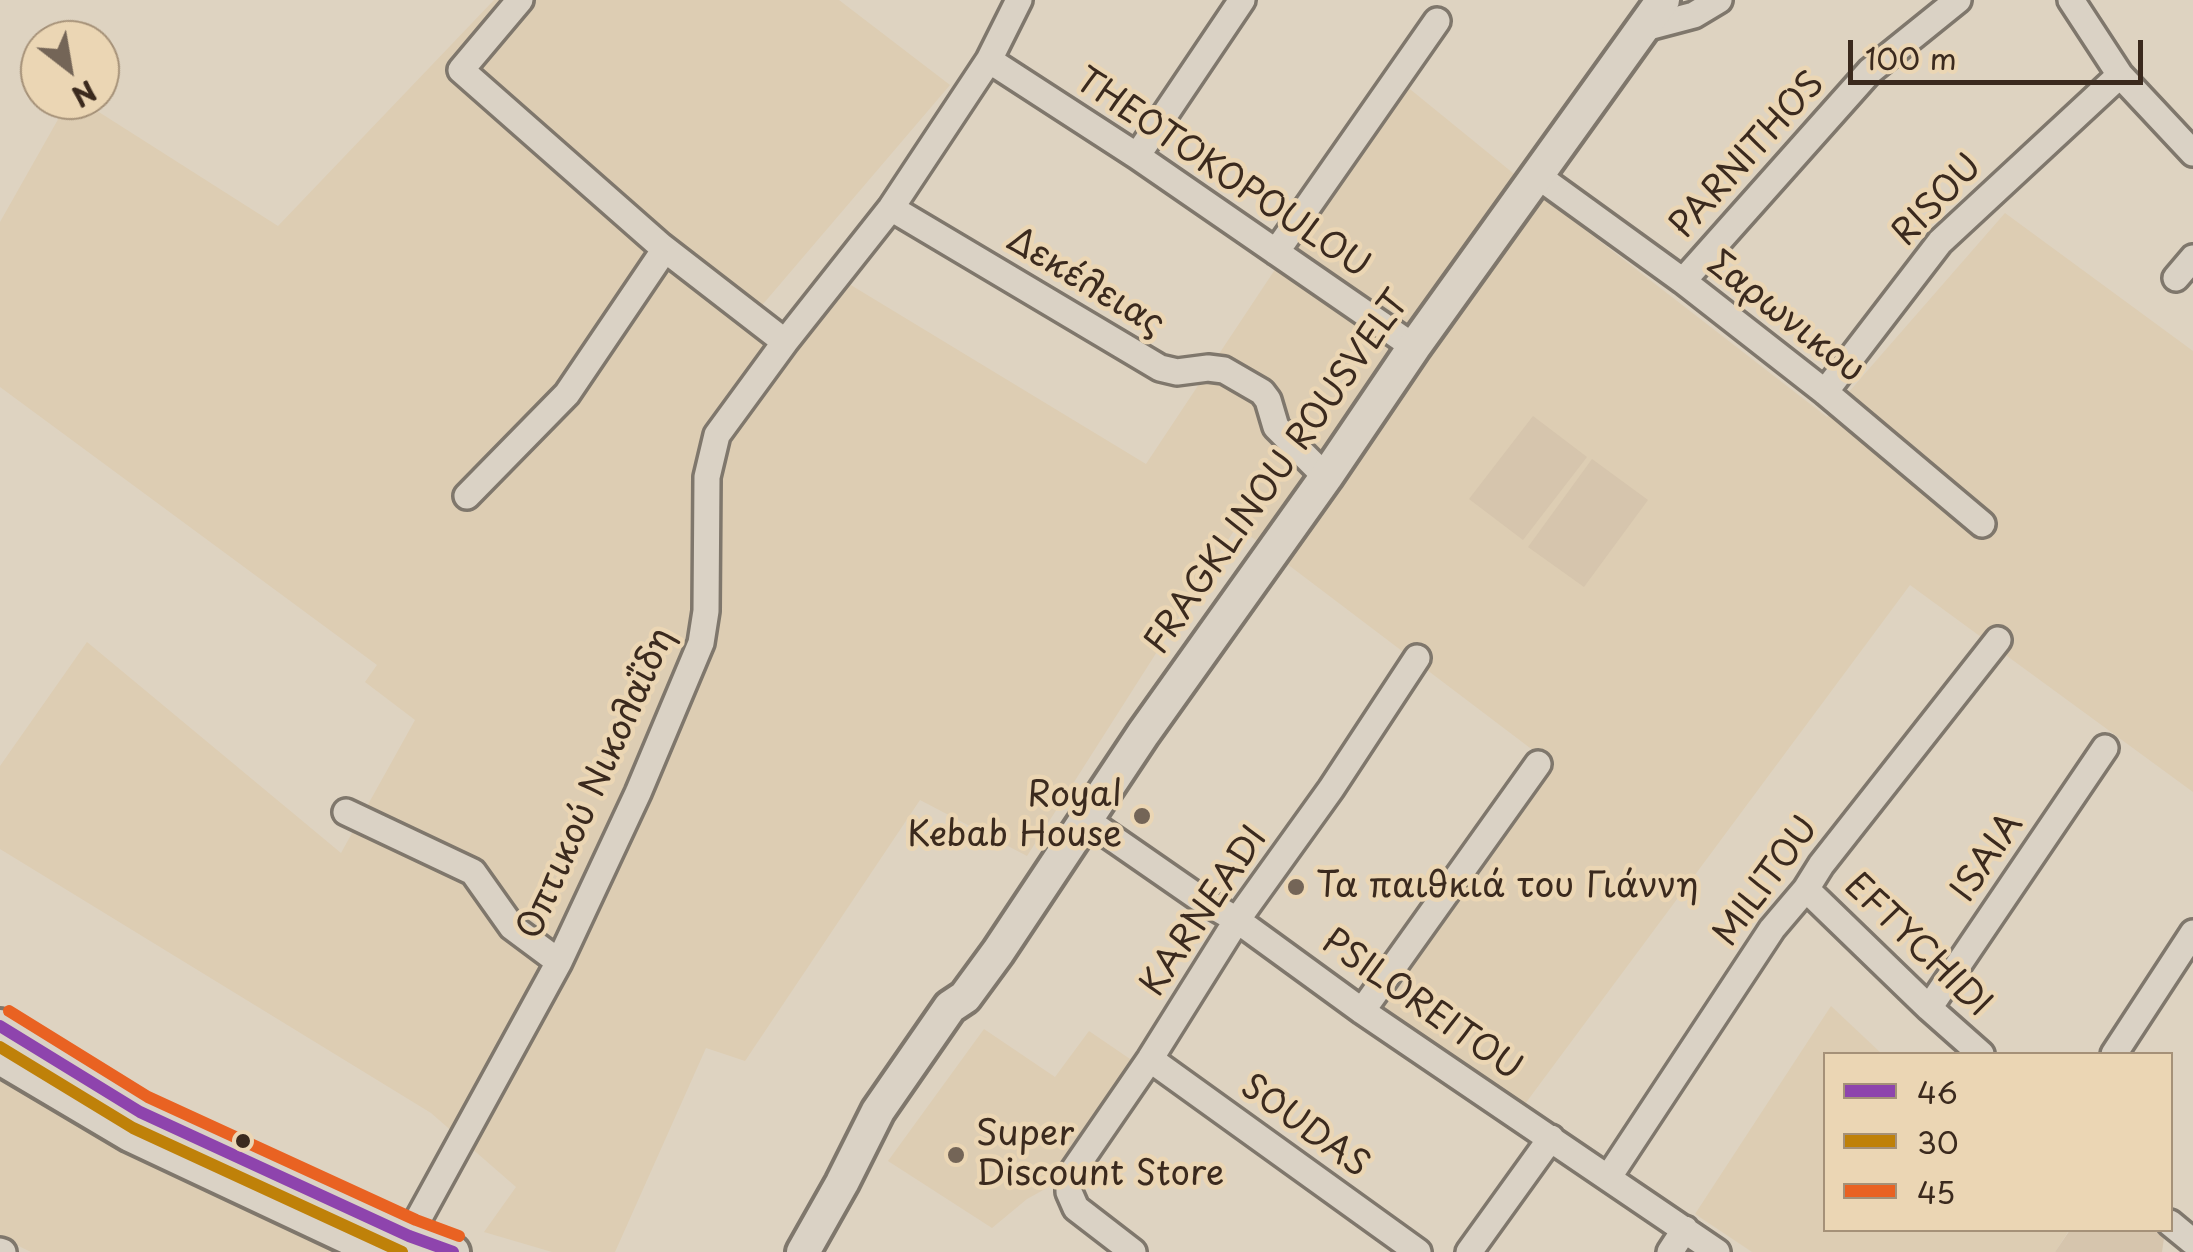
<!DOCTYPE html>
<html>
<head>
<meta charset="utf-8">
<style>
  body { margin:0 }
  #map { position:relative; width:2193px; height:1252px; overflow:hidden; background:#ded3c1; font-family:"Playpen Sans",sans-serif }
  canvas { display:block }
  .legend { position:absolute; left:1823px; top:1052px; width:350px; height:180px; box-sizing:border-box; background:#ebd6b4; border:2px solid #a59178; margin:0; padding:12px 18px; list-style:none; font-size:30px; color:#3b2a1e }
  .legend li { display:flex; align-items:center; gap:20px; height:50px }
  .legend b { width:50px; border:2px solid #a59178 }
  .north { position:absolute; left:20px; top:20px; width:100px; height:100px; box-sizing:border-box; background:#ebd6b4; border:2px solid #a59178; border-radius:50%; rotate:149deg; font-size:28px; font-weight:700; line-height:40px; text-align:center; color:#3b2a1e }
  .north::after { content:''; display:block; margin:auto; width:35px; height:45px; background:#746557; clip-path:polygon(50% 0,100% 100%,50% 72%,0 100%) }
  .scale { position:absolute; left:1848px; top:40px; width:295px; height:45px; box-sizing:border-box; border:5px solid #3b2a1e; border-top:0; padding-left:12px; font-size:30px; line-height:35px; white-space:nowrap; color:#3b2a1e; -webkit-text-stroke:8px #ebd6b4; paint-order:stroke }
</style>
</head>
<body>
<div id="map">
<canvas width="2193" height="1252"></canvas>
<ul class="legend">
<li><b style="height:12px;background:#8e44ad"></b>46</li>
<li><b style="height:12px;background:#bf8109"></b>30</li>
<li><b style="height:12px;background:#e96222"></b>45</li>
</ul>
<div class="north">N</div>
<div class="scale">100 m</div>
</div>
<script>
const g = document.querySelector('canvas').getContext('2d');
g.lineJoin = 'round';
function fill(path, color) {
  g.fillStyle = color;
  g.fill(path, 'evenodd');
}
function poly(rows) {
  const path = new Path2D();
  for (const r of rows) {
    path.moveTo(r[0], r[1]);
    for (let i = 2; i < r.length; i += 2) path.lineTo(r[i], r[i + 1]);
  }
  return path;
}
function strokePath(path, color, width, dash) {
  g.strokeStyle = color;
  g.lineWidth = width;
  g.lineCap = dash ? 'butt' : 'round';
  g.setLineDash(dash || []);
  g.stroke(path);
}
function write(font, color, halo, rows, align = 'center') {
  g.font = font + ' "Playpen Sans",sans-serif';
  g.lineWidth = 9;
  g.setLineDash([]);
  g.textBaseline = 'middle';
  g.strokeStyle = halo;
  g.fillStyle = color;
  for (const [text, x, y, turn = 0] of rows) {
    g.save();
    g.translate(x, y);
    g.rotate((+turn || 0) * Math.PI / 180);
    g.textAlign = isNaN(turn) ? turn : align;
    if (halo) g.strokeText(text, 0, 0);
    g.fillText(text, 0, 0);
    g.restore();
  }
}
const built = poly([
  [494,0,839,0,950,85,746,324,775,351,831,273,1146,464,1400,81,1535,191,1827,417,2005,213,2193,351,2193,792,1910,585,1522,1108,1364,993,1534,751,1237,526,1027,856,920,800,745,1061,706,1048,615,1252,552,1252,484,1232,516,1187,431,1113,0,849,0,766,87,642,341,853,415,720,365,682,377,665,0,387,0,222,69,100,80,100,278,226],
  [1831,1006,1882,1054,1826,1054,1826,1230,2066,1230,2068,1232,2055,1252,1752,1252,1695,1214],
  [984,1029,1055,1077,1089,1031,1133,1061,1085,1131,1056,1183,1027,1199,992,1228,888,1161],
  [0,1070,353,1252,31,1252,0,1237]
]);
const green = poly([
  [1533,416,1587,457,1523,540,1469,499],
  [1592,459,1648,500,1584,587,1528,547],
  [2070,1230,2154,1230,2164,1238,2162,1252,2055,1252]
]);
const minor = poly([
  [520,0,461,70,661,246,785,342],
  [2071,0,2120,75,2193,153],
  [1641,29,1694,15,1719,0],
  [989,60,1137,156,1414,347],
  [1137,156,1242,0],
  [1538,176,1683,281,1825,392,1982,524],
  [891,208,1160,368,1177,372,1208,368,1224,370,1262,392,1268,400,1276,427,1326,477],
  [1276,252,1437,21],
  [2176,278,2193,258],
  [1683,281,1870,71,1958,0],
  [1825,392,1940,242,2120,75],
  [467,496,567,394,665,249],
  [346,812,473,872,512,927,559,962],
  [1085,819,1199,898,1237,920,1362,1011,1717,1252],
  [1806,889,1929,1008,1981,1054],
  [1929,1008,2105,748],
  [1362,1011,1538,764],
  [2114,1054,2193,933],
  [1150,1059,1418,1252],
  [1608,1178,1772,929,1806,889,1821,865,1998,640],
  [2170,1223,2192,1241],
  [409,1236,559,962,638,793,701,643,706,611,707,477,717,435,785,342,891,208,989,60,1019,0],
  [0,1251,3,1252],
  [1133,1252,1076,1208,1069,1192,1069,1177,1150,1059,1237,920,1331,789,1417,658],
  [1469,1252,1551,1138],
  [1670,1252,1685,1229]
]);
const major = poly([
  [0,1026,140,1112,409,1236,453,1252],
  [0,1058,130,1135,379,1252],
  [803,1252,842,1183,878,1111,950,1007,965,997,998,952,1143,734,1326,477,1414,347,1663,0]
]);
const bus1 = poly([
  [0,1026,140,1112,409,1236,453,1252]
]);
const bus2 = poly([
  [0,1047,133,1128,402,1252]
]);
const bus3 = poly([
  [9,1011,148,1097,416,1220,459,1236]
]);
const markers = [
  [1142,816,10,"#746557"],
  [1296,887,10,"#746557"],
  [243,1141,9,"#3b2a1e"],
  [956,1155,10,"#746557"]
];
const streetNames = [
  ["PARNITHOS",1748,156,-48],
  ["THEOTOKOPOULOU",1222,174,34],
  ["RISOU",1938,201,-46],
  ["Δεκέλειας",1085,283,31],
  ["Σαρωνικου",1785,318,38],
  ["FRAGKLINOU ROUSVELT",1278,473,-55],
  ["Οπτικού Νικολαΐδη",597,784,-66],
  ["ISAIA",1988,858,-56],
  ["MILITOU",1767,882,-54],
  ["KARNEADI",1205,912,-56],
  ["EFTYCHIDI",1917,946,44],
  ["PSILOREITOU",1421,1006,35],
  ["SOUDAS",1304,1127,36]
];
const poiNames = [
  ["Royal",1122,796,"right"],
  ["Kebab House",1122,836,"right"],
  ["Τα παιθκιά του Γιάννη",1316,887],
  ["Super",976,1135],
  ["Discount Store",976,1175]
];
fill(built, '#ddcdb3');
fill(green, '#d6c5ad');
strokePath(minor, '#7f776c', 32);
strokePath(major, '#7f776c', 40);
strokePath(minor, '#dad2c5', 25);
strokePath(major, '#dad2c5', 32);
strokePath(bus1, '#8e44ad', 12);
strokePath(bus2, '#bf8109', 12);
strokePath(bus3, '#e96222', 12);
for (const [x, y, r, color] of markers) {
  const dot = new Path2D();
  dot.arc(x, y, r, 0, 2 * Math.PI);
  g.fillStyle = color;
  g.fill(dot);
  strokePath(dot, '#ebd6b4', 4);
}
write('35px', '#3b2a1e', '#ebd6b4', streetNames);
write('35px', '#3b2a1e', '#ebd6b4', poiNames, 'left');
</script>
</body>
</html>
